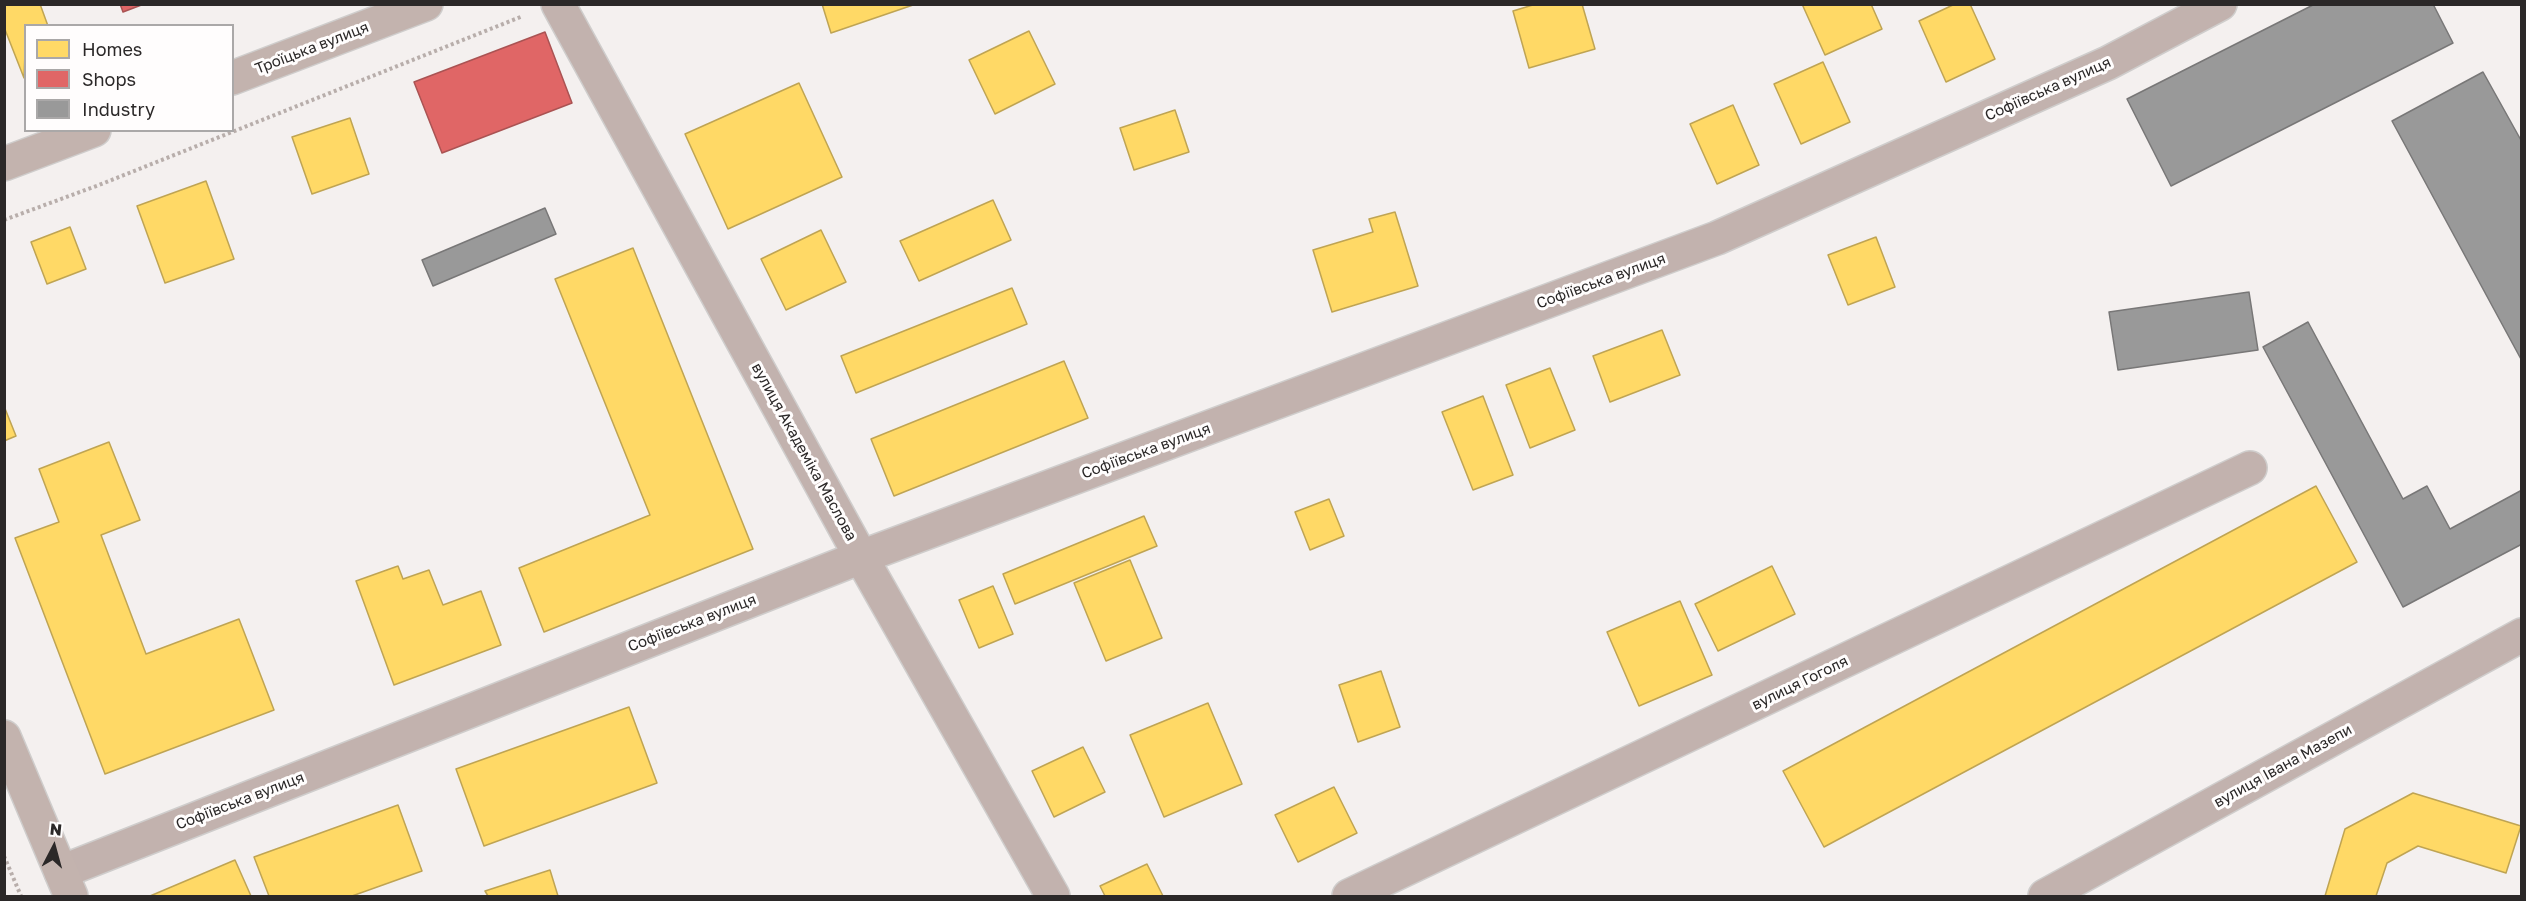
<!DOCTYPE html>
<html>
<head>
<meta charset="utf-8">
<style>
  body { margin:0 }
  #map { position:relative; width:2526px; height:901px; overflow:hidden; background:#f4f0ef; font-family:"Golos Text",sans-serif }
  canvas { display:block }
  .frame { position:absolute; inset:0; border:6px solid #2b2828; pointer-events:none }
  .legend { position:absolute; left:24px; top:24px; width:210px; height:108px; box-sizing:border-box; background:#fffdfd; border:2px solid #aaa8a8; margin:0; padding:8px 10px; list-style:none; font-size:18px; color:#2b2828 }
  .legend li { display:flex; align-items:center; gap:12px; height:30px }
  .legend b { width:30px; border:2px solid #aaa8a8 }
  .north { position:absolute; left:24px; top:817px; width:60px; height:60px; -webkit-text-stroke:4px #fffdfd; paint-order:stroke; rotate:6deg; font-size:16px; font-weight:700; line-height:24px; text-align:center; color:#2b2828 }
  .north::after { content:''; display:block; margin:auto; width:21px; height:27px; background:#2b2828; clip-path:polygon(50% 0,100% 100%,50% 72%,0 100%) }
</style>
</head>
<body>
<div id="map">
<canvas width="2526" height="901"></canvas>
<div class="frame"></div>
<ul class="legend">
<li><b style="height:16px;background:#ffd966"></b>Homes</li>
<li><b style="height:16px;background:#e06666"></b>Shops</li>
<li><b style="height:16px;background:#999"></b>Industry</li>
</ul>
<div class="north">N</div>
</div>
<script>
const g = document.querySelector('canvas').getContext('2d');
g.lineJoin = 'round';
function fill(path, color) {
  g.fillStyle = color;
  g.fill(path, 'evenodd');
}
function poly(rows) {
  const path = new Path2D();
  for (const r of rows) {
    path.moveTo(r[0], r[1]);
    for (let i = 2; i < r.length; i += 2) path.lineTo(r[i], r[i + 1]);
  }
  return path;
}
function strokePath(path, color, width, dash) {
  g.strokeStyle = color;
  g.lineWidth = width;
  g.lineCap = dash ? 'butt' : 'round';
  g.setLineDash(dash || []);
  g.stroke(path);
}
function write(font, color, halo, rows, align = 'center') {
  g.font = font + ' "Golos Text",sans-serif';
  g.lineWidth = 6;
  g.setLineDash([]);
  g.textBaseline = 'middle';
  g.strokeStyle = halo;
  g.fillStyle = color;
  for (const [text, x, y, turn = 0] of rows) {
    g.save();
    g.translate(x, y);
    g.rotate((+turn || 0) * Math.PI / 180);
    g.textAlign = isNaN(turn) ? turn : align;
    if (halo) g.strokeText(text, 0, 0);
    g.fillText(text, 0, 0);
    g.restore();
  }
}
const homes = poly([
  [4,4,40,4,48,26,26,26,24,78,4,27,4,4],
  [822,4,916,4,831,33,822,4],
  [1536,4,1582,4,1595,49,1529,68,1513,11,1536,4],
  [1802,4,1871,4,1882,29,1825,55,1802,4],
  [1955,4,1970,4,1995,59,1946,82,1919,21,1955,4],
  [1029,31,1055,84,995,114,969,60,1029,31],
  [1823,62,1850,122,1801,144,1774,84,1823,62],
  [799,83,842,177,728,229,685,134,799,83],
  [1733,105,1759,165,1717,184,1690,124,1733,105],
  [1175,110,1189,152,1134,170,1120,128,1175,110],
  [350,118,369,174,312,194,292,137,350,118],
  [206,181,234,259,165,283,137,206,206,181],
  [993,200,1011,240,919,281,900,241,993,200],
  [1395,212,1418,286,1332,312,1313,250,1373,232,1369,219,1395,212],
  [70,227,86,269,47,284,31,242,70,227],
  [821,230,846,282,786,310,761,259,821,230],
  [1876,237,1895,287,1848,305,1828,255,1876,237],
  [633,248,753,549,544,632,519,568,650,515,555,279,633,248],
  [1012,288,1027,324,856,393,841,356,1012,288],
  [1662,330,1680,375,1610,402,1593,356,1662,330],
  [1064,361,1088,418,894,496,871,439,1064,361],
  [1550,368,1575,430,1530,448,1506,385,1550,368],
  [1483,396,1513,475,1473,490,1442,412,1483,396],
  [4,406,16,436,4,441,4,406],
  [109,442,140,520,101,535,146,654,239,619,274,710,105,774,15,538,59,522,39,469,109,442],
  [2316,486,2357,562,1824,847,1783,771,2316,486],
  [1329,499,1344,536,1310,550,1295,512,1329,499],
  [1144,516,1157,546,1015,604,1003,574,1144,516],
  [1130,560,1162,638,1106,661,1074,583,1130,560],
  [398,566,403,579,429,570,443,605,481,591,501,645,394,685,356,581,398,566],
  [1772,566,1795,614,1718,651,1695,604,1772,566],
  [993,586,1013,634,979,648,959,600,993,586],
  [1680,601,1712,675,1639,706,1607,632,1680,601],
  [1381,671,1400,727,1358,742,1339,685,1381,671],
  [1208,703,1242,784,1164,817,1130,735,1208,703],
  [629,707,657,783,484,846,456,769,629,707],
  [1083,747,1105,792,1054,817,1032,771,1083,747],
  [1334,787,1357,833,1298,862,1275,815,1334,787],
  [2413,793,2521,826,2506,873,2418,846,2387,863,2376,896,2325,896,2345,829,2413,793],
  [398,805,422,871,352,896,269,896,254,857,398,805],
  [235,860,251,896,150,896,235,860],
  [1147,864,1163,896,1105,896,1100,886,1147,864],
  [550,870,558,896,488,896,485,891,550,870]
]);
const shops = poly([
  [120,4,144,4,123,12,120,4],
  [545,32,572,103,442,153,414,82,545,32]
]);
const industry = poly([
  [2315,4,2433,4,2453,43,2171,186,2127,99,2315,4],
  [2483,72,2522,142,2522,361,2392,121,2483,72],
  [545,208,556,234,433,286,422,260,545,208],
  [2249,292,2258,350,2118,370,2109,312,2249,292],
  [2308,322,2403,499,2427,486,2450,529,2522,490,2522,544,2403,607,2263,347,2308,322]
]);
const path = poly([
  [4,220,99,185,523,16],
  [4,856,21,896]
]);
const minor = poly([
  [558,4,861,557,1053,896],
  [61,872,861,557,1717,238,2108,63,2220,4],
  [1349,896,2250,468],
  [2045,896,2522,635]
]);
const major = poly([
  [232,78,426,4],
  [4,164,94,130],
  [4,737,71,896]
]);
const streetNames = [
  ["Троїцька вулиця",312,48,-21],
  ["Софіївська вулиця",2048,89,-24],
  ["Софіївська вулиця",1601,281,-20],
  ["Софіївська вулиця",1146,451,-20],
  ["вулиця Академіка Маслова",804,452,61],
  ["Софіївська вулиця",692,623,-21],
  ["вулиця Гоголя",1800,683,-26],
  ["вулиця Івана Мазепи",2283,766,-29],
  ["Софіївська вулиця",240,801,-21]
];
fill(homes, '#ffd966');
strokePath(homes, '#bfa453', 1.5);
fill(shops, '#e06666');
strokePath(shops, '#aa5353', 1.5);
fill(industry, '#999');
strokePath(industry, '#787777', 1.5);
strokePath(minor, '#cfcdcc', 36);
strokePath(major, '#cfcdcc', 36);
strokePath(path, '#b8aeab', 4, [3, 3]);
strokePath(minor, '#c2b2ae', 33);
strokePath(major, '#c3b3ae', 33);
write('15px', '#2b2828', '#fffdfd', streetNames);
</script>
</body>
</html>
